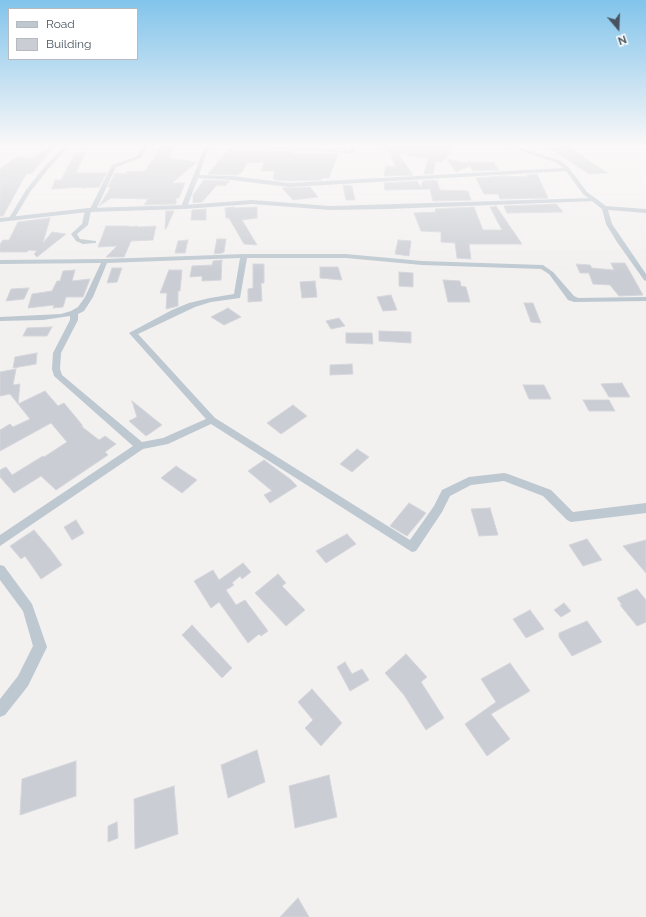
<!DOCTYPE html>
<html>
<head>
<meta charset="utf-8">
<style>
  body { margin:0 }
  #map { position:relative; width:646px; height:917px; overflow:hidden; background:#f3f0f0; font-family:Raleway,sans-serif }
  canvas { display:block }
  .legend { position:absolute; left:8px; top:8px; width:130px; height:52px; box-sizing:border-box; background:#fff; border:1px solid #b5bbbf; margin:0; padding:5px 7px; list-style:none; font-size:12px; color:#47545f }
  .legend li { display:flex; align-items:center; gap:8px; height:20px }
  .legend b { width:20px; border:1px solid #b5bbbf }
  .north { position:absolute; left:598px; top:8px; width:40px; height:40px; -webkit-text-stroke:3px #fff; paint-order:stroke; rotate:161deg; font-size:11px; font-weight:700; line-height:16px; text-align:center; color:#47545f }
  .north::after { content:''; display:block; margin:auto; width:14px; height:18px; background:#47545f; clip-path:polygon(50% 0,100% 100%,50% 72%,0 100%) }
</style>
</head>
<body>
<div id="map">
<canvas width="646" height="917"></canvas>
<ul class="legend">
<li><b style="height:5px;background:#bdc8d0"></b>Road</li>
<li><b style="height:11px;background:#cacdd3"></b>Building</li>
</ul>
<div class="north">N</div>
</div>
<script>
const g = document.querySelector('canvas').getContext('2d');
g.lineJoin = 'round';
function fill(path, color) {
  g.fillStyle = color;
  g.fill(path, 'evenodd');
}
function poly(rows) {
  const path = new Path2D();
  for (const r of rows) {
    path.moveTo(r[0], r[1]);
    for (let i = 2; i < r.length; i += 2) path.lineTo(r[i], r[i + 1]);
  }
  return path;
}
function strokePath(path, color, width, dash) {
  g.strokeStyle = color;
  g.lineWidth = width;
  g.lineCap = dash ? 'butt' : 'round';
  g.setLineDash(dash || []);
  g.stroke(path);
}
const building = poly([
  [50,146,55,146,32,173,26,174,3,216,0,216,0,169,17,156,31,159,50,146],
  [161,146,176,146,168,158,197,162,172,183,185,183,179,198,176,198,176,204,144,205,148,199,111,198,99,206,111,187,108,187,115,173,126,174,126,172,145,171,161,146],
  [383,146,453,146,446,153,450,153,441,162,436,161,433,174,424,174,428,159,398,153,413,175,384,176,386,166,396,167,389,151,383,150,383,146],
  [568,146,594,164,608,173,589,174,550,148,568,146],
  [230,148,240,151,295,151,292,154,319,153,338,154,329,178,322,178,322,180,289,181,275,180,273,178,275,171,261,171,264,162,247,163,242,172,237,175,208,174,230,148],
  [86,152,76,173,107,173,99,187,82,188,83,187,52,189,55,180,61,180,75,153,86,152],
  [447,159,468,163,468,162,493,162,499,170,473,171,470,166,456,172,447,159],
  [537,174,548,198,500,199,498,194,484,194,476,178,504,176,528,177,527,175,537,174],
  [204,180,230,181,225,186,217,185,202,202,193,203,193,195,204,180],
  [432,180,437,181,440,190,468,191,471,200,433,201,430,189,385,190,384,183,417,181,421,187,423,181,432,180],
  [343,185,352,186,355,200,346,200,343,185],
  [310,187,318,197,293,200,282,188,310,187],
  [556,204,563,212,507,213,504,206,556,204],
  [496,206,522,244,469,244,471,259,457,258,455,243,441,242,441,232,421,231,414,213,436,212,435,209,474,207,483,230,502,230,490,207,496,206],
  [234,207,234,208,257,207,257,218,242,220,257,245,244,244,229,218,226,218,225,208,234,207],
  [206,209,206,220,191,220,192,210,206,209],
  [166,211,174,211,166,229,165,229,166,211],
  [50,218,43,243,52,232,66,234,37,257,34,254,37,251,29,250,27,252,0,252,0,244,3,240,9,240,18,222,50,218],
  [106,226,129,226,128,227,137,226,138,227,156,226,153,240,131,241,124,257,106,257,117,246,98,247,106,226],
  [217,239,226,239,224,252,222,253,214,254,217,239],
  [188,240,185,253,175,253,178,241,188,240],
  [398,240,411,241,409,256,395,254,398,240],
  [222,260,221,280,202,281,202,276,190,277,192,266,212,265,213,261,222,260],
  [611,263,625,263,643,295,619,296,610,285,593,284,589,273,580,273,576,264,590,265,592,268,614,270,611,263],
  [253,264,264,264,264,283,261,283,262,301,248,302,248,289,253,288,253,264],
  [320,267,338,267,342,280,320,278,320,267],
  [112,268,122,268,117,282,107,283,112,268],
  [75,270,72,281,90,279,83,297,66,297,63,307,53,308,54,305,28,308,32,294,52,291,57,281,60,281,63,271,75,270],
  [169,270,182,270,180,291,178,291,178,306,166,309,167,293,160,293,169,270],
  [399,272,413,273,413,287,399,286,399,272],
  [443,280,460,281,461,286,466,287,470,302,448,302,443,280],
  [315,281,317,297,302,298,300,282,315,281],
  [29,288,24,299,6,301,11,289,29,288],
  [391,295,397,310,383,311,377,297,391,295],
  [524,303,533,303,541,323,531,322,524,303],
  [228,308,241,317,224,325,211,317,228,308],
  [339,318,345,326,331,329,326,321,339,318],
  [52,327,47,336,23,336,27,328,52,327],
  [379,331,411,332,411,343,379,341,379,331],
  [346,333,372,333,373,344,346,343,346,333],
  [37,353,36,364,13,368,15,357,37,353],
  [352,364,353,374,330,375,330,365,352,364],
  [16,369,13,385,20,384,18,404,10,394,0,396,0,372,16,369],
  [622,383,630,397,609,397,601,384,622,383],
  [523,385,544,385,551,399,529,399,523,385],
  [45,391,58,406,64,403,83,426,81,426,99,440,105,436,116,444,105,452,108,455,56,490,41,476,14,493,0,477,0,470,6,467,12,475,43,456,44,457,67,442,51,423,0,451,0,430,10,424,13,427,30,419,18,404,45,391],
  [583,400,609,400,615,411,589,411,583,400],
  [132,401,162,425,146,436,129,421,137,417,132,401],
  [293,405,307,416,281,434,267,423,293,405],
  [357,449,369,457,352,472,340,464,357,449],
  [264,460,290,479,297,486,270,503,264,495,272,491,248,471,264,460],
  [176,466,197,480,182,493,161,478,176,466],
  [409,503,426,513,407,536,390,526,409,503],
  [490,508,498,535,479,536,471,509,490,508],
  [76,520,84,533,72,540,64,527,76,520],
  [34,530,50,549,62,565,41,579,25,556,21,559,10,546,34,530],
  [347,534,356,544,326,563,316,551,347,534],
  [587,539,602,560,583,566,569,545,587,539],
  [646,540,646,573,623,546,646,540],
  [243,563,251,572,242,579,240,576,232,583,234,585,226,590,236,605,245,600,268,631,261,636,259,634,248,643,219,602,211,608,194,581,213,570,219,580,243,563],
  [278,574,286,583,282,586,305,610,286,626,255,593,278,574],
  [637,589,646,600,646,622,637,626,620,605,622,605,617,598,637,589],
  [564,603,571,611,561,617,554,610,564,603],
  [530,610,544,629,526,638,513,619,530,610],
  [587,621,602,642,572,656,559,637,559,633,587,621],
  [192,625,232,668,222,678,182,635,192,625],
  [406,654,427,677,421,682,444,718,426,730,404,695,385,673,406,654],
  [345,662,352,674,362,669,369,680,350,691,337,667,345,662],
  [510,663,530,691,491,714,510,739,487,756,465,724,496,702,481,679,510,663],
  [312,689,342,723,321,746,305,728,313,720,298,702,312,689],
  [257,750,265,782,228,798,221,765,257,750],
  [76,761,76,796,20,815,22,779,76,761],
  [329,775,337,817,295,828,289,786,329,775],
  [174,786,178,834,135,849,134,799,174,786],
  [117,822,118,838,108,842,108,826,117,822],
  [298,898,309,917,280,917,298,898]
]);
const minor = poly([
  [65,146,69,146,49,168,30,192,14,219,10,219,9,218,26,190,45,166,65,146],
  [143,146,147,146,144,154,141,158,116,167,96,210,93,212,91,211,88,225,77,234,80,239,96,241,96,243,83,244,76,241,71,234,82,224,85,210,88,208,90,209,112,165,137,156,143,146],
  [205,146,209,146,199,175,232,176,289,183,563,168,557,163,508,146,514,146,561,161,569,168,587,192,606,206,646,209,646,213,608,210,612,224,646,274,646,281,644,280,617,242,606,224,602,209,583,194,566,171,289,187,232,180,198,178,187,207,182,208,181,207,205,146],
  [255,146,348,151,350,150,352,146,356,146,354,152,348,153,257,147,255,146],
  [244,254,346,254,422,261,543,265,553,272,574,296,578,298,646,297,646,301,574,302,568,300,549,274,541,269,422,265,346,258,247,258,240,298,211,302,195,307,138,334,215,418,410,540,434,506,442,490,469,477,504,473,508,474,551,490,573,512,646,503,646,513,571,522,567,520,543,496,504,481,471,485,450,496,442,512,416,551,412,552,211,424,168,444,143,449,0,546,0,535,133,446,54,376,52,369,53,353,70,320,70,316,43,320,0,321,0,317,61,314,71,311,78,307,85,297,101,263,0,264,0,260,105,259,244,254],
  [240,258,234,294,210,298,189,303,172,310,129,333,206,419,163,438,142,442,62,375,60,369,61,353,78,320,78,314,84,311,93,297,107,263,240,258],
  [0,565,4,566,32,604,47,647,28,686,5,715,0,717,0,699,18,676,33,646,23,611,0,580,0,565]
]);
const tertiary = poly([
  [593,198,596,200,595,201,388,209,330,210,252,204,184,209,88,212,0,222,0,218,88,208,184,205,252,200,330,206,593,198]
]);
fill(building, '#cacdd3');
strokePath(building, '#d4d6dc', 1);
fill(minor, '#bdc8d0');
fill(tertiary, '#bdc8d0');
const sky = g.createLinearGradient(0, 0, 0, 274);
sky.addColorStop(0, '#82c4eb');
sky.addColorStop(0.53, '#faf8f8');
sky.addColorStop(1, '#faf8f800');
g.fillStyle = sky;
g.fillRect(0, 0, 646, 274);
</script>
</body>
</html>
